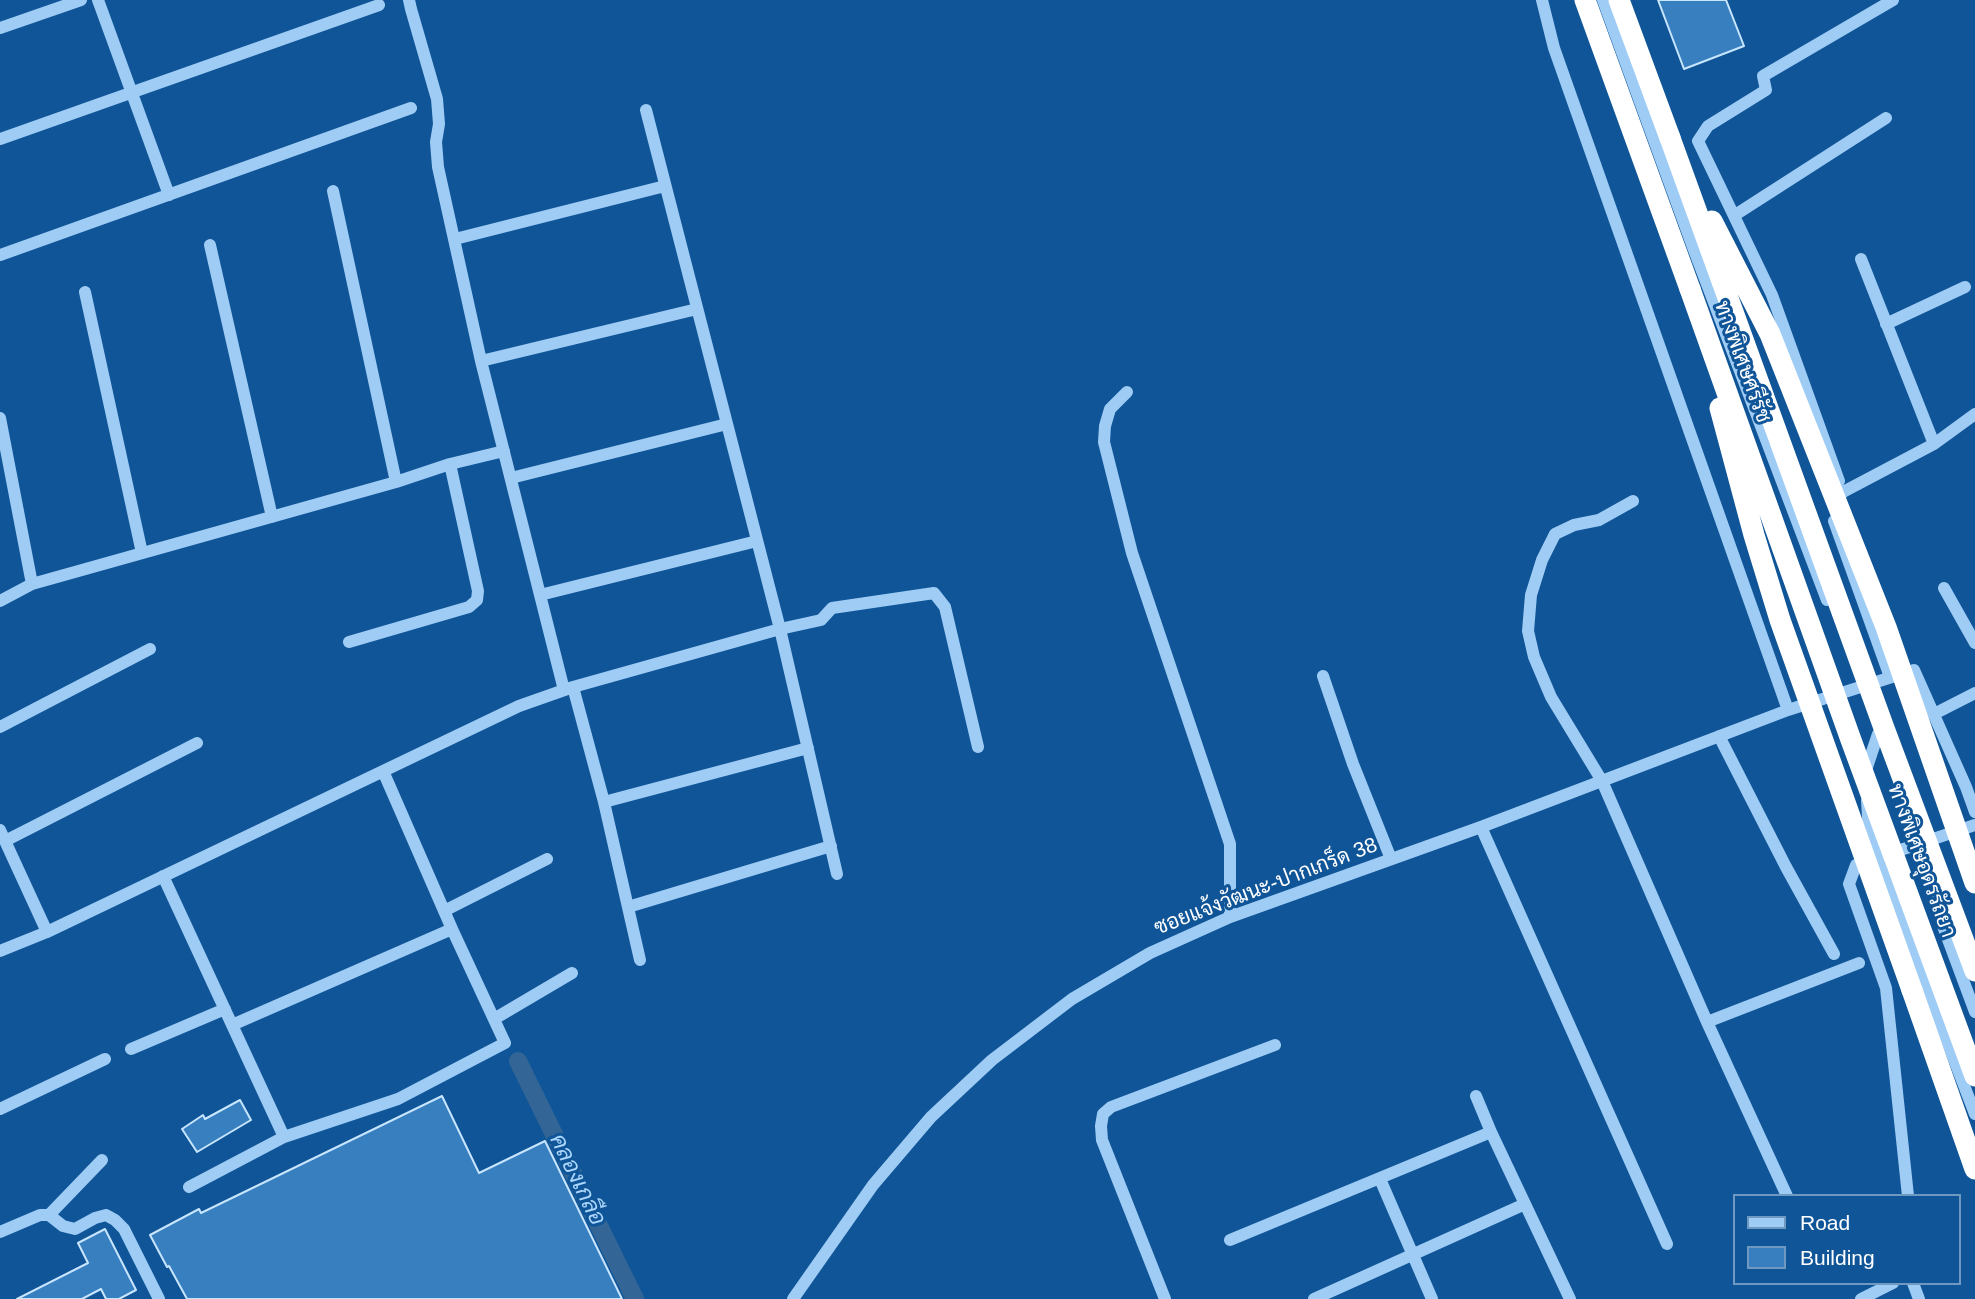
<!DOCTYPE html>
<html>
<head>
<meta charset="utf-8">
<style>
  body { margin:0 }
  #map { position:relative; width:1975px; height:1299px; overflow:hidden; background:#0f5598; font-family:Helvetica,sans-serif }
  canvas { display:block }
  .legend { position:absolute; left:1733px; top:1194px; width:228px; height:91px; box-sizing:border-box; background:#0f5598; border:2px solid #6f99c1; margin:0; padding:9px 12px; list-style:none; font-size:21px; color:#fff }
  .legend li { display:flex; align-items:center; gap:14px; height:35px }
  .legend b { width:35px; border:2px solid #6f99c1 }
</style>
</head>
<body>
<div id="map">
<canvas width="1975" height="1299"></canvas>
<ul class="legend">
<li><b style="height:9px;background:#9fccf5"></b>Road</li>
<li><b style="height:19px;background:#387fc0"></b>Building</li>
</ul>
</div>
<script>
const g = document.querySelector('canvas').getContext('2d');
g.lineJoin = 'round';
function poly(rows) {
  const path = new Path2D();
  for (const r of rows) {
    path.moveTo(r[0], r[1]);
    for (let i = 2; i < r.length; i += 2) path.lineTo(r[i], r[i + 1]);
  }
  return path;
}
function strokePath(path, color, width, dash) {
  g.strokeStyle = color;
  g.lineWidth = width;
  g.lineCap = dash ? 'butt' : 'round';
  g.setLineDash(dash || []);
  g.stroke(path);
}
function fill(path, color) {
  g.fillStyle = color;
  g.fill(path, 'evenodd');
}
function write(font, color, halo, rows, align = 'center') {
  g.font = font + ' Helvetica,Sarabun,sans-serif';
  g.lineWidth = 6;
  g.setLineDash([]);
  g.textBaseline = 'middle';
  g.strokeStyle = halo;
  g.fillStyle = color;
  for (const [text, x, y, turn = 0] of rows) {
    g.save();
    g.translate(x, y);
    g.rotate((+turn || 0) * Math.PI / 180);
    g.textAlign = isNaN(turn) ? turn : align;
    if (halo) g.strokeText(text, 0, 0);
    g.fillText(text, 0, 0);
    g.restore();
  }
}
const canal = poly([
  [518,1061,635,1299]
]);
const building = poly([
  [1658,0,1726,0,1744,46,1684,69,1658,0],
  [442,1096,479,1173,545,1141,622,1299,187,1299,169,1266,167,1267,150,1235,199,1209,201,1213,442,1096],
  [240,1100,251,1120,197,1152,182,1129,203,1115,205,1119,240,1100],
  [105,1229,136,1290,119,1299,106,1299,101,1289,82,1299,17,1299,88,1263,78,1243,105,1229]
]);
const minor = poly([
  [98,0,169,195],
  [409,0,411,9,437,99,439,124,436,142,438,167,481,361,564,690],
  [1542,0,1554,48,1788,710],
  [1603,0,1694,250,1827,600],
  [0,28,81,0],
  [646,110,780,629,837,874],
  [0,139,379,5],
  [333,191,396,482],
  [1735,215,1886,118],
  [455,239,665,186],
  [210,245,272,517],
  [0,255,411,108],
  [1861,259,1934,444],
  [85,292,142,553],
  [1886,324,1965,287],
  [481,361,697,309],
  [1127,392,1110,409,1105,426,1104,442,1132,553,1230,844,1230,917],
  [0,418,32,584],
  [511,478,727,424],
  [1839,481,1772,295,1698,141,1708,126,1766,90,1763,76,1893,0],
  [1633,501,1599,520,1574,525,1555,534,1542,560,1531,595,1528,631,1534,657,1551,697,1602,781,1707,1022,1787,1196],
  [1834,503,1843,492,1934,444,1975,414],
  [1834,521,1890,677],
  [1944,588,1975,643],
  [540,595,757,541],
  [0,601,32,584,396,482,450,464,504,451],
  [349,642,469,607,477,600,478,591,450,464],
  [1323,676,1353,764,1391,859],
  [573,687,604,802,640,960],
  [1934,714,1975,693],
  [0,727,150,649],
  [1719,736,1786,867,1834,954],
  [1865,773,1878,734],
  [1867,801,1869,833,1877,858,1975,1114],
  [604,802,808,748],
  [1481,827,1667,1244],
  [0,830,47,932],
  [5,841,197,743],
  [163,876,284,1137],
  [1938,891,1940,918,1975,1012],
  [628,907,831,846],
  [444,911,547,859],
  [0,951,47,932,519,706,573,687,780,629,821,620,832,608,934,593,945,607,978,747],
  [494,1019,572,973],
  [1707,1022,1859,963],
  [232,1025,452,929],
  [131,1049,225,1009],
  [1476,1096,1491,1132,1570,1299],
  [0,1109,105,1059],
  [1380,1179,1432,1299],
  [189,1187,284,1137,398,1099,505,1043,452,929,383,771],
  [1908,1196,1886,988,1849,884,1856,865,1975,825],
  [49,1215,102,1160],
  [0,1232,40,1215,49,1215,63,1226,75,1229,95,1218,106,1215,115,1220,124,1229,159,1299],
  [1230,1240,1491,1132],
  [1913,1283,1919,1299],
  [793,1299,873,1185,931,1117,992,1060,1072,999,1150,953,1230,917,1481,827,1788,710,1914,670,1966,787,1975,812],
  [1165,1299,1102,1140,1101,1126,1103,1114,1111,1107,1275,1045],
  [1314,1299,1525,1204],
  [1861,1299,1893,1283]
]);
const highway = poly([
  [1585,0,1690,289],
  [1619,0,1670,138],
  [1912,990,1975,1169]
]);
const highwayBridge = poly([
  [1670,138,1884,728,1975,971],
  [1712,221,1770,334,1886,627,1975,883],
  [1690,289,1851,740,1975,1076],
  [1720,408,1754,535,1780,620,1912,990]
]);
const streetNames = [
  ["ทางพิเศษศรีรัช",1742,362,70],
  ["ทางพิเศษอุดรรัถยา",1921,861,70],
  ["ซอยแจ้งวัฒนะ-ปากเกร็ด 38",1266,887,-21]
];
const waterNames = [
  ["คลองเกลือ",577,1180,64]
];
strokePath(canal, '#336696', 18);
fill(building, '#387fc0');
strokePath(building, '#c8e5fe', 2);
strokePath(minor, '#9fccf5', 12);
strokePath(highway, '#fff', 21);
strokePath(highwayBridge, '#fff', 21);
write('21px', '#fff', '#0f5598', streetNames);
write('italic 23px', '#acd6fb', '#0f5598', waterNames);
</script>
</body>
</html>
